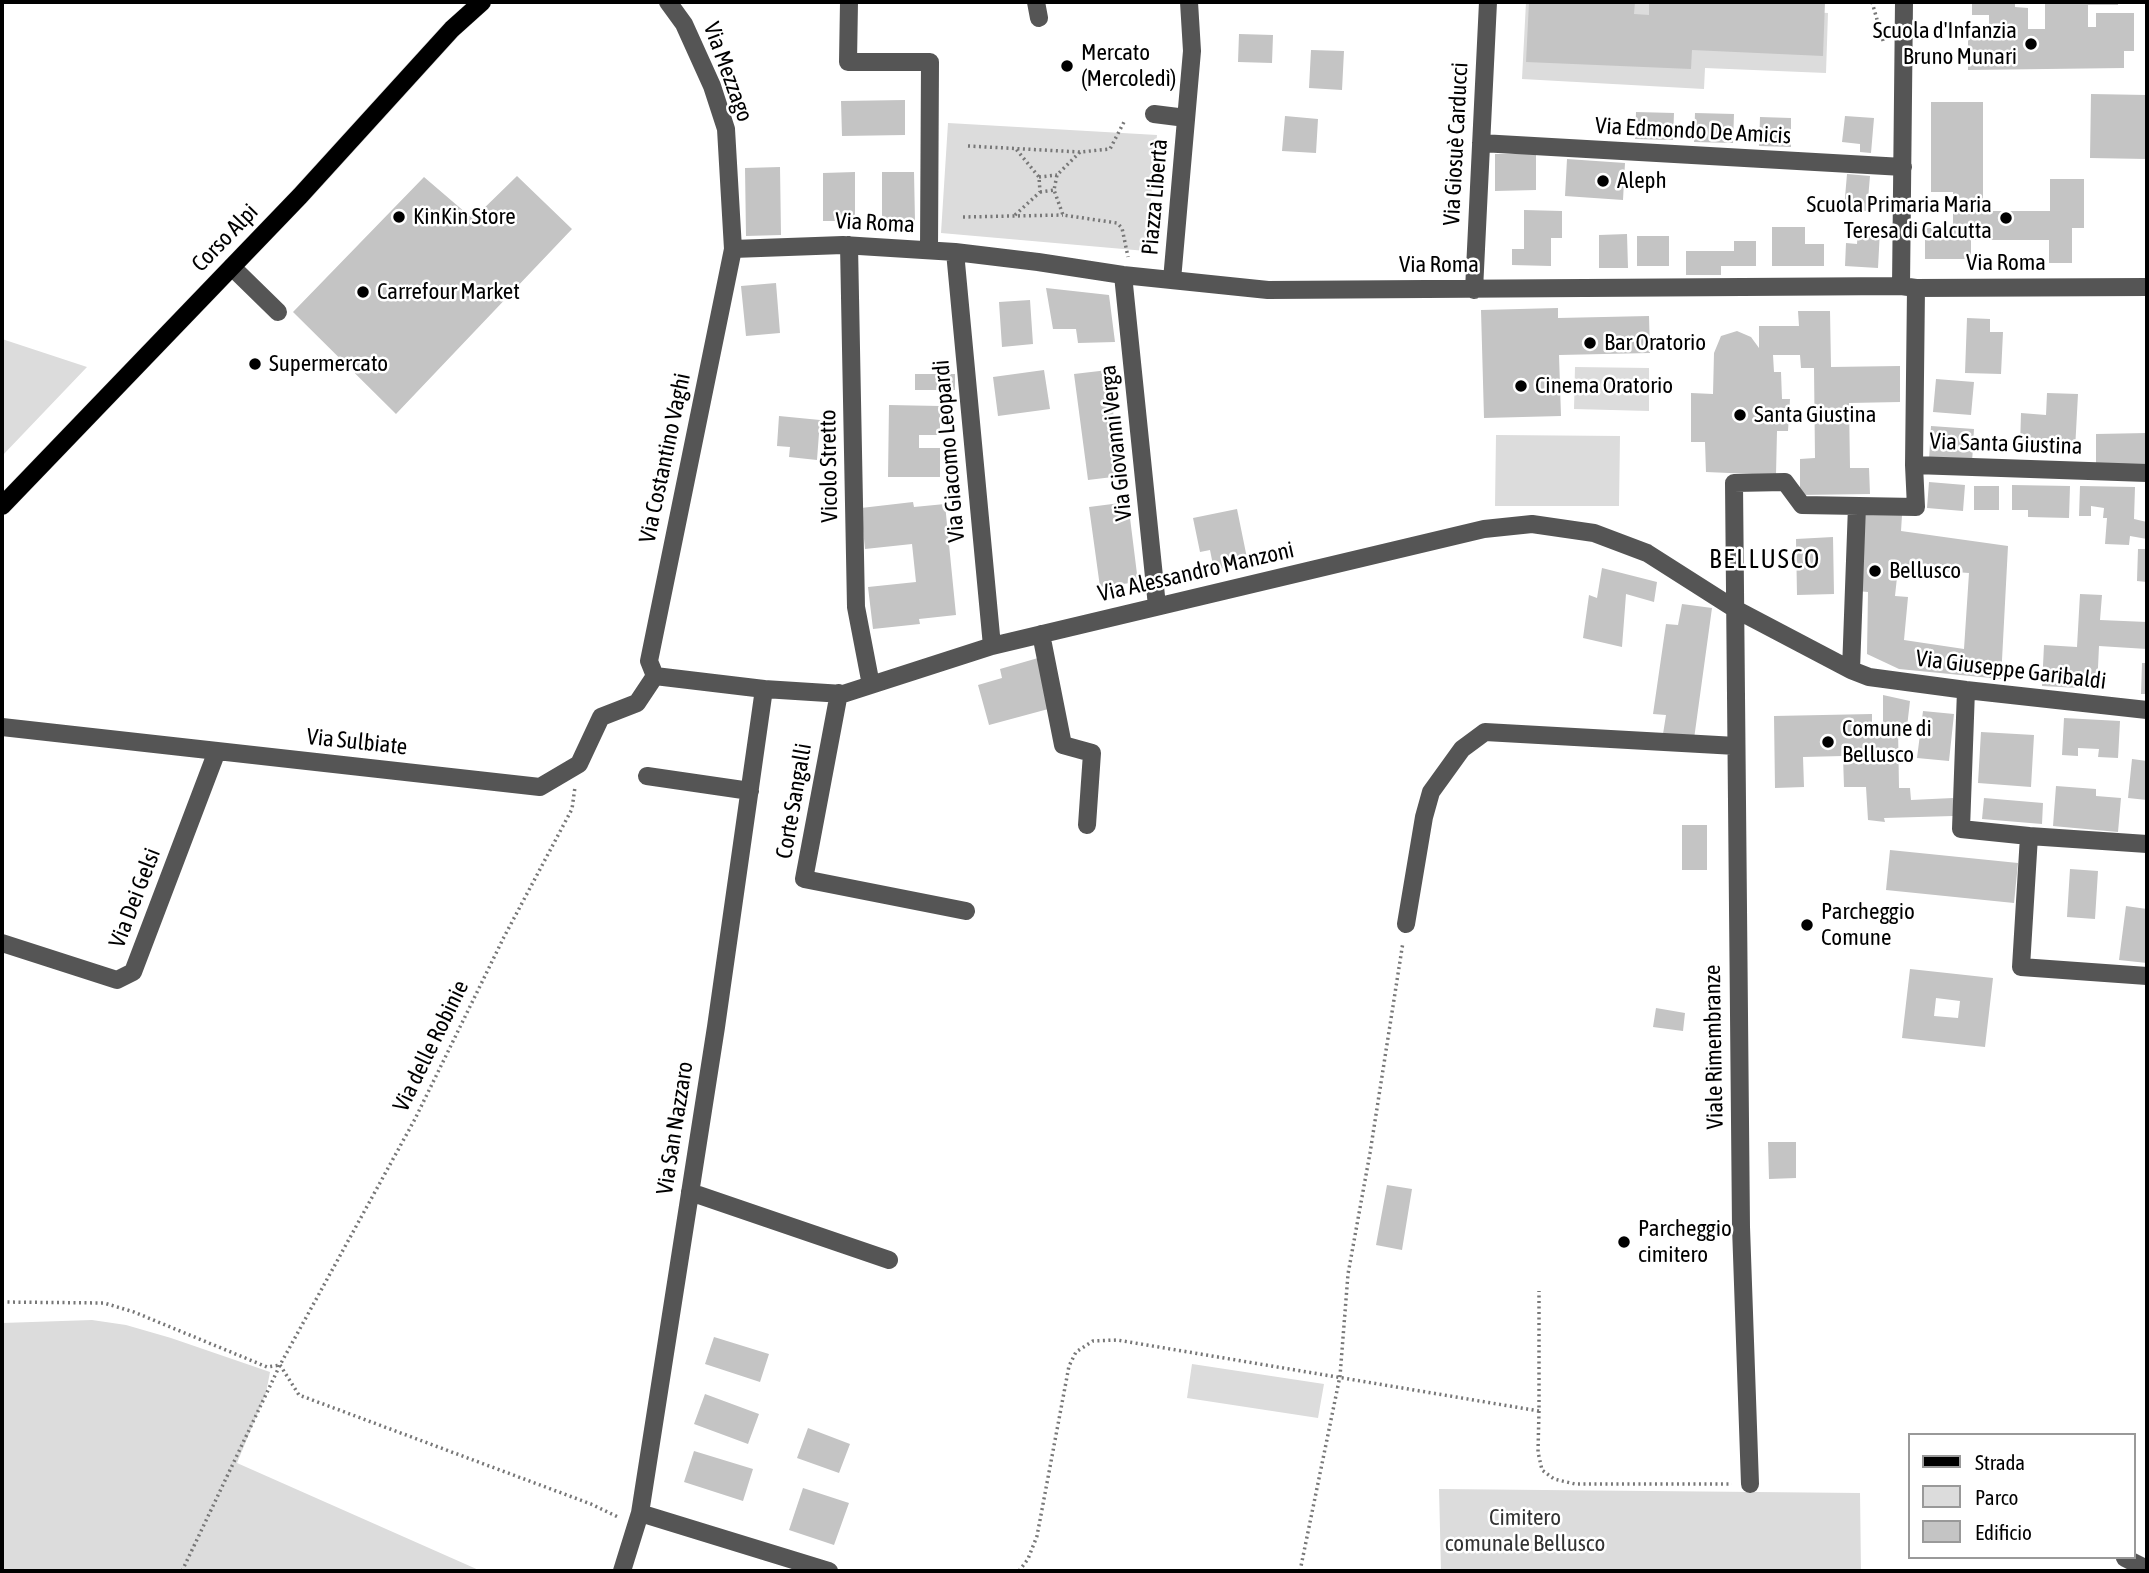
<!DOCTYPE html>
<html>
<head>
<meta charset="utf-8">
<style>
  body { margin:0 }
  #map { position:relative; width:2149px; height:1573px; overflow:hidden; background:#fff; font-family:"Asap Condensed",sans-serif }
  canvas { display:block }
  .frame { position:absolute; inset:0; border:4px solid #000; pointer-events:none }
  .legend { position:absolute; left:1908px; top:1433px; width:228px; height:126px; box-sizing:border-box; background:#fff; border:2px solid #999; margin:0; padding:9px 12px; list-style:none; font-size:21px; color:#000 }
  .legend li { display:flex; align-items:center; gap:14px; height:35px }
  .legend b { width:35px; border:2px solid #999 }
</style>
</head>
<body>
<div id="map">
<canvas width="2149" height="1573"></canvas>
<div class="frame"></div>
<ul class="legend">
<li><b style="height:9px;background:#000"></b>Strada</li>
<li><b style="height:19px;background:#dcdcdc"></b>Parco</li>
<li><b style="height:19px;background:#c4c4c4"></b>Edificio</li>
</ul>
</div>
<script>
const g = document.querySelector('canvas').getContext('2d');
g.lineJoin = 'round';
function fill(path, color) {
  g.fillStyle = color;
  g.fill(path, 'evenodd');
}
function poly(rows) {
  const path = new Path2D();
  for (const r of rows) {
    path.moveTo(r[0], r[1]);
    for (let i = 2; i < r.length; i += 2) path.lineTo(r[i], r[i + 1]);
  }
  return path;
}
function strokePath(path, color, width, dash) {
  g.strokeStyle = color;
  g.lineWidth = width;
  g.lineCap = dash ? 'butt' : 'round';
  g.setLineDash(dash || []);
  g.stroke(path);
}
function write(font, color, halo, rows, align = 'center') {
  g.font = font + ' "Asap Condensed",sans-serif';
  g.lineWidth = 5;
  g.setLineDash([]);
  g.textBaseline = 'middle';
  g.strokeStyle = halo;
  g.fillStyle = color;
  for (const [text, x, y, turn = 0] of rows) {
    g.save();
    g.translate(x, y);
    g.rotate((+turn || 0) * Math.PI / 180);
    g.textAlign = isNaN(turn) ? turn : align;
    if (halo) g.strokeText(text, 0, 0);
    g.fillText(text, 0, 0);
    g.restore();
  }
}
const green = poly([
  [1526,2,1780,2,1780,10,1828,13,1826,73,1705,68,1704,89,1522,79],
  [948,123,1157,135,1146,251,941,233],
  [2,339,87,367,2,456],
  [1575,367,1649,368,1649,411,1574,409],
  [1496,435,1620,436,1619,506,1495,506],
  [92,1320,126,1325,171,1338,270,1372,266,1393,237,1463,481,1571,2,1571,2,1323],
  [1192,1364,1324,1384,1318,1418,1187,1398],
  [1439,1489,1860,1493,1861,1571,1441,1571]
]);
const building = poly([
  [1529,2,1635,2,1634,14,1649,15,1649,2,1825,2,1823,56,1692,50,1691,69,1526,62],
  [1972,2,2015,2,2015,7,2028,8,2028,29,2045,29,2045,2,2118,2,2118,5,2088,5,2088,27,2096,27,2096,13,2134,13,2134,51,2124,51,2124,68,1968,70,1968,27,1989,27,1989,15,1972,15],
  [1239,34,1273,35,1272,63,1238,62],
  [1311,50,1344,51,1342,90,1309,88],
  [2091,94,2147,95,2147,159,2090,158],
  [905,100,905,135,842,136,841,101],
  [1931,102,1983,102,1983,211,2050,211,2050,179,2084,179,2084,228,2072,228,2072,263,2049,263,2049,240,1971,240,1971,259,1925,259,1925,228,1953,228,1953,192,1931,192],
  [1636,112,1674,113,1673,140,1635,139],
  [1695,113,1734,114,1733,143,1694,142],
  [1285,116,1318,119,1316,153,1282,151],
  [1845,116,1874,118,1871,153,1860,152,1860,144,1842,142],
  [1760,117,1791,118,1791,147,1759,146],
  [1495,154,1536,154,1536,190,1495,191],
  [1567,159,1625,163,1623,200,1565,196],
  [780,167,781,235,746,236,745,168],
  [855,172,855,221,823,221,823,173],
  [882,172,914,172,915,221,882,222],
  [1847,174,1870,176,1867,211,1844,209],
  [517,176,572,229,396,414,293,312,424,177,473,219],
  [1524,210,1562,211,1562,238,1551,238,1551,266,1512,265,1512,249,1524,249],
  [1772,227,1805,227,1805,244,1824,244,1824,266,1772,266],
  [1858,229,1880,230,1878,268,1845,266,1846,243,1857,244],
  [1627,234,1628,268,1599,268,1599,235],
  [1637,236,1669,236,1669,266,1637,266],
  [1734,241,1756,241,1756,266,1721,266,1721,275,1686,275,1686,251,1734,251],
  [776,283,780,333,746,336,741,286],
  [1046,288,1109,295,1115,342,1078,343,1076,329,1053,329],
  [1030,300,1033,344,1002,347,999,302],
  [1558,308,1558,318,1649,316,1650,353,1559,355,1561,416,1484,418,1481,310],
  [1798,311,1830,311,1831,367,1900,366,1900,402,1849,403,1850,468,1869,468,1870,494,1800,495,1800,459,1815,458,1814,368,1801,368,1800,355,1773,355,1774,372,1781,372,1782,399,1790,399,1788,431,1777,431,1776,475,1706,472,1705,442,1691,442,1691,393,1713,394,1714,353,1721,336,1737,331,1751,337,1759,348,1759,326,1799,326],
  [1967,318,1990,319,1990,332,2003,332,2001,374,1965,373],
  [1044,370,1050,409,998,416,993,377],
  [1108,370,1121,476,1088,480,1074,374],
  [915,374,955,374,955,390,915,390],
  [1936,379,1974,382,1971,415,1933,412],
  [2047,393,2078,394,2075,450,2020,447,2021,413,2046,415],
  [889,405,940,406,940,435,919,435,919,448,940,448,940,477,888,477],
  [779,416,820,420,817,460,789,457,790,447,777,446],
  [1931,426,1974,429,1972,463,1929,460],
  [2147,433,2147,465,2096,465,2096,434],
  [1929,482,1965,485,1963,511,1927,508],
  [2012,485,2070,486,2069,518,2028,517,2028,510,2012,510],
  [1974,486,1999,486,1999,510,1974,510],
  [2080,486,2135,487,2134,519,2147,522,2147,539,2130,536,2129,545,2105,544,2107,518,2103,518,2104,508,2091,506,2091,516,2079,516],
  [913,502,914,507,945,504,956,615,919,619,920,624,873,629,868,587,916,582,912,544,865,549,861,508],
  [1128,502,1138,582,1100,587,1089,507],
  [1237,509,1248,563,1214,570,1210,550,1200,552,1193,518],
  [1864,513,1902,515,1901,531,2008,546,2001,679,1899,669,1867,654,1868,592,1857,591],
  [1898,568,1969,573,1964,649,1904,640,1908,597,1895,596],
  [1833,537,1834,594,1797,595,1796,539],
  [2138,549,2147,549,2147,582,2137,581],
  [1602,568,1657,582,1654,602,1626,594,1622,647,1583,638,1589,595,1597,598],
  [2080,594,2102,595,2100,620,2147,622,2147,649,2099,646,2097,689,2042,686,2044,645,2077,647],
  [1682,604,1712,608,1694,739,1663,734,1666,715,1653,714,1666,624,1678,625],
  [1038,658,1052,708,989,725,978,685,1002,678,1000,669],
  [2142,663,2147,663,2147,694,2141,694],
  [1883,695,1910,701,1907,727,1898,727,1899,788,1910,788,1911,800,1953,798,1953,816,1884,818,1885,822,1868,820,1866,787,1844,787,1843,756,1803,757,1804,787,1775,788,1774,716,1872,714,1872,727,1883,727],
  [1923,711,1954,714,1949,761,1917,758],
  [2064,718,2120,721,2118,758,2098,757,2099,749,2078,748,2078,756,2062,755],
  [1981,732,2034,735,2031,787,1978,783],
  [2132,759,2147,761,2147,800,2128,798],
  [2056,786,2096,789,2096,796,2121,798,2118,832,2053,826],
  [1984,798,2043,803,2042,824,1982,819],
  [1682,825,1707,825,1707,870,1682,870],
  [1890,850,2018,863,2014,903,1886,890],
  [2070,869,2098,871,2095,919,2067,917],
  [2126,906,2147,909,2147,963,2119,960],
  [1910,969,1993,978,1985,1047,1902,1038],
  [1936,998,1960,1001,1958,1018,1934,1016],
  [1656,1008,1685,1013,1683,1031,1653,1027],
  [1768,1142,1796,1142,1796,1178,1769,1179],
  [1387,1185,1412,1189,1402,1250,1376,1245],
  [714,1337,769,1354,760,1382,705,1364],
  [705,1394,759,1414,748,1444,694,1424],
  [808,1428,850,1444,839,1473,797,1458],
  [694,1451,753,1469,743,1501,684,1482],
  [803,1488,849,1503,834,1545,789,1530]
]);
const path = poly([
  [1872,2,1884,44],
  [968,146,1080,152,1110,149,1125,120],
  [1080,152,1057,175,1054,190,1063,215,1117,223,1122,228,1128,257],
  [1039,177,1057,175],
  [1040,192,1054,190],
  [1015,215,1040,192,1039,177,1016,149],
  [963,217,1063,215],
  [2,1302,104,1303,134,1312,267,1367,280,1365],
  [280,1365,299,1395,591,1504,620,1518],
  [1539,1411,1538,1452,1542,1470,1554,1479,1575,1484,1732,1484],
  [182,1571,280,1365,415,1119,504,937,572,809,575,787],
  [1019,1571,1028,1559,1037,1536,1069,1366,1076,1352,1093,1341,1117,1340,1539,1411,1539,1291],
  [1300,1571,1340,1376,1348,1274,1370,1153,1403,942]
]);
const minor = poly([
  [849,2,848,62,930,62,929,250],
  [1036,2,1039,18],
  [1154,114,1186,118],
  [1481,143,1903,167],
  [849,245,856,607,871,685],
  [733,249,843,245,955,252,1038,262,1123,275,1268,290,1901,286,1916,288,2147,287],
  [955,252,992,646],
  [232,267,278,312],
  [1123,275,1157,606],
  [1172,280,1192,51,1189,2],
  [1901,286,1904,2],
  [1916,288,1914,465,2147,473],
  [1474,290,1488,2],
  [1041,634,1063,745,1092,753,1087,825],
  [1851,670,1857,506],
  [655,676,764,689,843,694,992,646,1484,529,1532,524,1594,533,1647,553,1735,609,1851,670,1869,677,1966,690,2147,710],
  [655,676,649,661,733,249,726,129,712,86,684,24,668,2],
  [1966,690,1961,829,2029,836],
  [839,693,804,879,966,911],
  [2,727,540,787,579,764,601,717,637,703,655,676],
  [647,776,750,791],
  [2147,844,2029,836,2021,967,2147,976],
  [1406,924,1424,817,1431,792,1462,749,1485,732,1736,746],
  [2,943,117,980,133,972,217,751],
  [690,1192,889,1260],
  [1750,1484,1741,1227,1734,483,1785,482,1802,505,1916,507,1914,465],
  [640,1513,829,1571],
  [2125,1558,2147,1569],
  [622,1571,640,1513,716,1027,764,689]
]);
const major = poly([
  [2,506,300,196,452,29,482,2]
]);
const markers = [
  [2031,44,7,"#000"],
  [1067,66,7,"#000"],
  [1603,181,7,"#000"],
  [399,217,7,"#000"],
  [2006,218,7,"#000"],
  [363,292,7,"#000"],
  [1590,343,7,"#000"],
  [255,364,7,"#000"],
  [1521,386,7,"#000"],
  [1740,415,7,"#000"],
  [1875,571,7,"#000"],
  [1828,742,7,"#000"],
  [1807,925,7,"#000"],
  [1624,1242,7,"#000"]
];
const poiNames = [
  ["Scuola d'Infanzia",2017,31,"right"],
  ["Bruno Munari",2017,57,"right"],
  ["Mercato",1081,53],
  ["(Mercoledì)",1081,79],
  ["Aleph",1617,181],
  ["Scuola Primaria Maria",1992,205,"right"],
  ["Teresa di Calcutta",1992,231,"right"],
  ["KinKin Store",413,217],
  ["Carrefour Market",377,292],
  ["Bar Oratorio",1604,343],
  ["Supermercato",269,364],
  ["Cinema Oratorio",1535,386],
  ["Santa Giustina",1754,415],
  ["Bellusco",1889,571],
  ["Comune di",1842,729],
  ["Bellusco",1842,755],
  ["Parcheggio",1821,912],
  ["Comune",1821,938],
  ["Parcheggio",1638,1229],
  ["cimitero",1638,1255]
];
const streetNames = [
  ["Via Mezzago",728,72,70],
  ["Via Edmondo De Amicis",1693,131,3],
  ["Via Giosuè Carducci",1456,144,-87],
  ["Piazza Libertà",1155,197,-85],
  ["Via Roma",875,223,3],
  ["Corso Alpi",225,238,-46],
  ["Via Roma",2006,263],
  ["Via Roma",1439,265],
  ["Via Giovanni Verga",1116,443,-96],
  ["Via Santa Giustina",2006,444,2],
  ["Via Giacomo Leopardi",949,451,-95],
  ["Via Costantino Vaghi",665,458,-78],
  ["Vicolo Stretto",829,466,-91],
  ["Via Alessandro Manzoni",1196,572,-13],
  ["Via Giuseppe Garibaldi",2011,670,7],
  ["Via Sulbiate",357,742,6],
  ["Corte Sangalli",794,801,-80],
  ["Via Dei Gelsi",135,898,-69],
  ["Via delle Robinie",431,1046,-64],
  ["Viale Rimembranze",1714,1047,-91],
  ["Via San Nazzaro",675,1128,-81]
];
const parkNames = [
  ["Cimitero",1525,1518],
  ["comunale Bellusco",1525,1544]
];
const quarterNames = [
  ["BELLUSCO",1765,560]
];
fill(green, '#dcdcdc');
fill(building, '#c4c4c4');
strokePath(major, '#dbdbdb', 19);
strokePath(path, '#777', 3.5, [2, 3.5]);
strokePath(minor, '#555', 18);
strokePath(major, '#000', 18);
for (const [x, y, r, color] of markers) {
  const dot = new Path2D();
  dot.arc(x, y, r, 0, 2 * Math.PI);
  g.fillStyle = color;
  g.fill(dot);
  strokePath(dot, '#fff', 2.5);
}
write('23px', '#000', '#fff', poiNames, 'left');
write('23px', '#000', '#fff', streetNames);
write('23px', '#333', '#fff', parkNames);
g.letterSpacing = '2px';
write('26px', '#000', '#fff', quarterNames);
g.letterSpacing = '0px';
</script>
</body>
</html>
